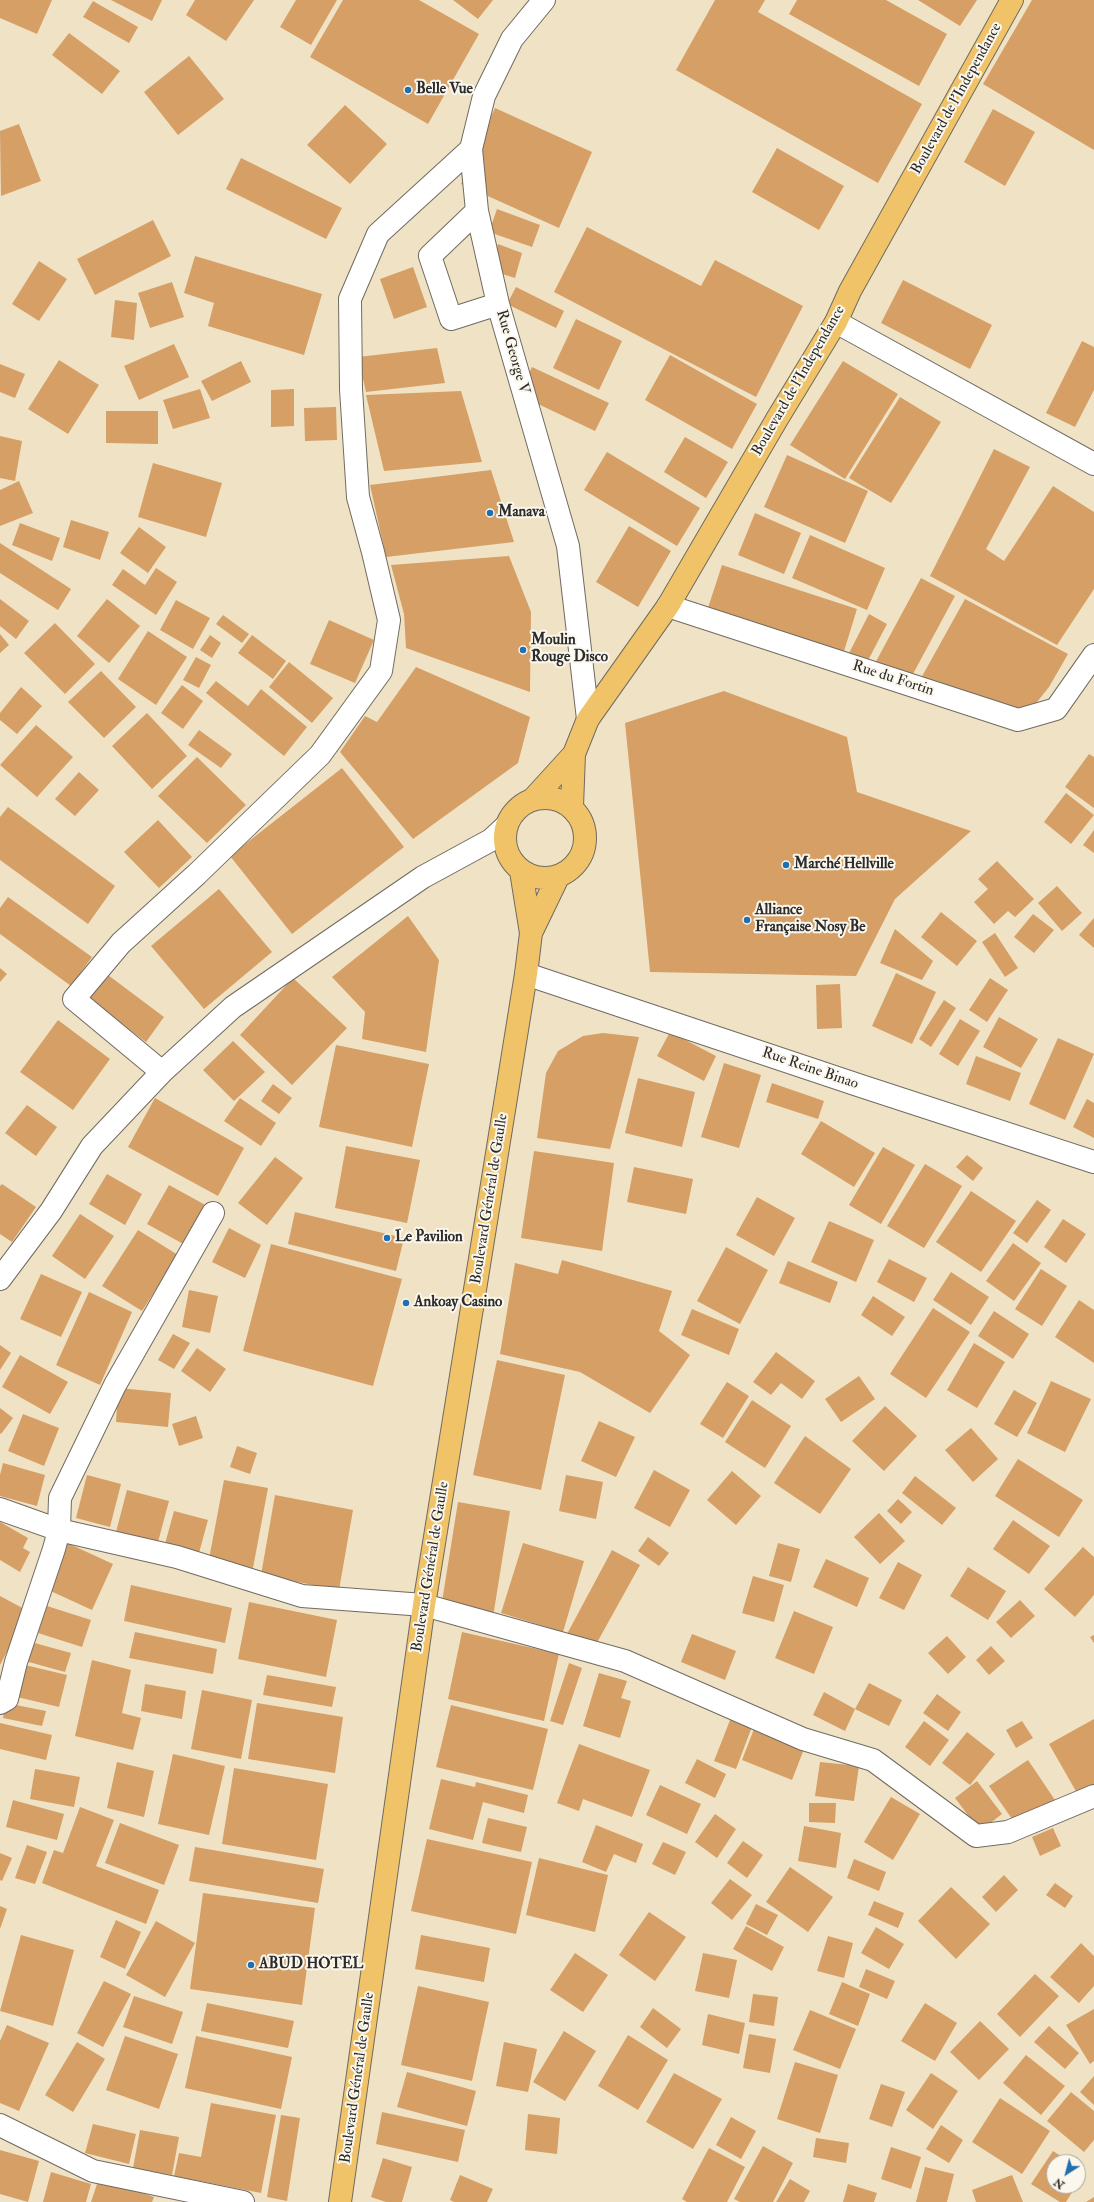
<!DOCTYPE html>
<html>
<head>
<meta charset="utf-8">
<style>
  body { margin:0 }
  #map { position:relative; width:1094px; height:2202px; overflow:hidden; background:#f0e3c5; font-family:"IM FELL Double Pica",serif }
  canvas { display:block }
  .north { position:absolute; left:1046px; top:2154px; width:40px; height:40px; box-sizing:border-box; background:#fbf7ec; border:1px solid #a8a59f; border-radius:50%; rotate:216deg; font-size:11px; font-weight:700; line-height:16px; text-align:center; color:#2b2b2b }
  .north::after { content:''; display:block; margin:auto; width:14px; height:18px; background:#1f6fb2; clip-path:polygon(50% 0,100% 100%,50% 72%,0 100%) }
</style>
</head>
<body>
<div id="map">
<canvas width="1094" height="2202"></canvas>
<div class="north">N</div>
</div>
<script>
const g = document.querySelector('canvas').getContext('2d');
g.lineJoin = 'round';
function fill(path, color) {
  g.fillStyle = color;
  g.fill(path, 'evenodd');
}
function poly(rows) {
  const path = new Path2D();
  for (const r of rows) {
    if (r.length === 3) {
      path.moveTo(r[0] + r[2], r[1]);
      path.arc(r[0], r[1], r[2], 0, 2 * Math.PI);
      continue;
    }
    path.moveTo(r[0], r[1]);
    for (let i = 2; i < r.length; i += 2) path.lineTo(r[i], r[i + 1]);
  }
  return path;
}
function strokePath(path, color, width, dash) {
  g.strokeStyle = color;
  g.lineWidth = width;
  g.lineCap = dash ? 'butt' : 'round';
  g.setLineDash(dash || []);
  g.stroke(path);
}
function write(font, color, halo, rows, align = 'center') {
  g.font = font + ' "IM FELL Double Pica",serif';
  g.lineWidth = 4;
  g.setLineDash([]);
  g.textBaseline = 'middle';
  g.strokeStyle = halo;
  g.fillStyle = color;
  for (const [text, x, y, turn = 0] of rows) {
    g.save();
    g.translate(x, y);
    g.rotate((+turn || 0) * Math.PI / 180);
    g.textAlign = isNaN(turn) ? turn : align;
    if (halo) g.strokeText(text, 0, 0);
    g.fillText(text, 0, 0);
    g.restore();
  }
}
const building = poly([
  [0,0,52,0,37,34,0,18],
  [111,0,162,0,152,21],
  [195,0,254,0,226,41,186,15],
  [296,0,337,0,311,45,280,27],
  [343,0,419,0,479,34,428,124,310,57],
  [453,0,493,0,478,19],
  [715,0,765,0,758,12,922,104,878,183,676,70],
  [797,0,886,0,947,34,919,86,789,14],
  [918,0,977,0,960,26],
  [1032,0,1094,0,1094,150,983,84],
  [93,1,138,27,129,43,83,17],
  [69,33,120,71,102,94,52,55],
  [189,56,224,99,178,135,144,92],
  [345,105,387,144,350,184,307,145],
  [495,108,592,152,559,228,461,184],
  [993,109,1035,132,1005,186,964,162],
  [19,124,41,181,1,196,0,131],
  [777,148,844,186,819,230,752,192],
  [241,158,342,208,326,239,226,189],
  [497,209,540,225,532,247,489,232],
  [153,220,171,256,95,295,77,259],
  [587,227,701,286,715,260,803,306,756,397,554,292],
  [498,244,522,253,515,278,490,270],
  [195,256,322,294,304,355,208,326,214,303,184,293],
  [39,261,67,279,39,321,12,304],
  [413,267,427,307,394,319,380,279],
  [903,280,992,325,970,369,881,323],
  [172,282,184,317,150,328,138,293],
  [516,287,564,311,556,328,507,304],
  [115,300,137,303,134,340,111,337],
  [576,319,622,341,599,390,553,368],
  [1082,341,1094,347,1094,390,1075,427,1046,413],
  [174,344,189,377,139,400,124,366],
  [437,348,445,383,366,392,358,357],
  [670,355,757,404,732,449,645,400],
  [59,360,99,385,68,434,28,409],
  [241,361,251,382,212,401,201,381],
  [843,361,898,394,845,479,790,445],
  [0,364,25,374,15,398,0,392],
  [532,367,609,403,595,431,519,395],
  [200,389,210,418,173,429,163,400],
  [294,389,294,426,271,427,271,390],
  [461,391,482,462,384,471,366,395],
  [900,397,941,422,891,503,849,478],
  [336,407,337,440,305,441,304,408],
  [106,411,158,411,158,444,106,443],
  [0,436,22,441,15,481,0,478],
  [685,437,728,462,706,498,664,472],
  [994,449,1030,467,986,549,1004,561,1053,486,1094,512,1094,589,1057,645,930,576],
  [607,452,700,508,677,546,584,490],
  [787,455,868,491,845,543,764,507],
  [153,463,222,483,206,537,138,517],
  [491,470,514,542,386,557,370,485],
  [19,481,33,513,0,526,0,490],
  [755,513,801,533,784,574,738,555],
  [71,520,109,532,100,560,63,547],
  [20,523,60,538,52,561,12,545],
  [629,526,671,551,638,607,596,582],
  [139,527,166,547,148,573,120,553],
  [810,535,885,568,867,610,792,578],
  [0,543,71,589,58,610,0,573],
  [509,556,531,612,530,692,406,648,404,614,391,565],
  [722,565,857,609,841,661,705,617],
  [156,568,177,582,156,615,112,585,123,569,145,585],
  [921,578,955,596,907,685,873,667],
  [0,599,29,621,16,639,0,626],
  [107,599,140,626,109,663,77,636],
  [965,599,1068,654,1049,687,1033,707,1006,713,915,689],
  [176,600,210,618,193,649,160,630],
  [869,614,887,624,863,670,845,661],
  [223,615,249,634,242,643,216,624],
  [329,620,374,640,355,683,310,664],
  [55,623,95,664,65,694,24,653],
  [148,631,187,657,156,705,118,679],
  [0,634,9,645,0,653],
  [210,635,221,643,212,658,200,650],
  [252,635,286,661,273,679,238,653],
  [196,657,211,665,199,688,183,680],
  [289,662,333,698,312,723,269,687],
  [416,667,530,717,518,763,413,839,340,752,365,716,377,722],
  [101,671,136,707,104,738,68,702],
  [216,681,248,706,261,689,307,727,284,756,206,693],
  [182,685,203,701,183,729,161,713],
  [21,687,42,706,17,734,0,720,0,713],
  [724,691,847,737,857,792,971,831,895,899,856,976,650,972,625,723],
  [147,713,187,756,152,789,112,746],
  [36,725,73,757,37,797,0,765],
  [199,730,232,754,221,768,188,745],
  [1089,754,1094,757,1094,808,1065,787],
  [197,757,246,805,207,843,158,796],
  [342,768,404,847,292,934,230,856],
  [79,772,99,790,75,816,55,799],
  [1066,793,1094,815,1071,844,1044,822],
  [8,807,115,886,88,924,0,860,0,817],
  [158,820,192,857,159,888,124,852],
  [1094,830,1094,853,1083,845],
  [997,861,1034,899,1015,917,1008,911,994,924,974,902,988,889,978,879],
  [1057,886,1082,913,1062,931,1038,903],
  [219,889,272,952,204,1009,151,946],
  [8,897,92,957,71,986,0,934,0,908],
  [941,912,977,941,957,966,921,937],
  [1033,914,1054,930,1034,953,1014,937],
  [408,916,439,960,426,1052,362,1039,365,1012,332,977],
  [1094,918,1094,948,1079,935],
  [895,929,933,961,922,980,880,963],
  [995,933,1018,968,1005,977,982,942],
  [0,968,7,974,0,982],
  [104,972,164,1017,146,1042,85,997],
  [896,973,936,992,912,1044,872,1026],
  [293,978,347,1028,292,1085,240,1035],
  [990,978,1008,990,987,1022,969,1010],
  [840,984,842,1028,817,1029,816,985],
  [944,1000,956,1008,931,1047,919,1039],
  [999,1017,1038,1039,1021,1068,983,1047],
  [960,1019,980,1031,958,1066,939,1054],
  [58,1020,110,1059,73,1110,20,1072],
  [670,1032,716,1056,704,1081,657,1056],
  [603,1033,639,1037,610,1149,537,1138,546,1073,558,1051,583,1036],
  [1058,1038,1094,1054,1065,1120,1029,1104],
  [233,1041,265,1072,234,1101,203,1070],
  [336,1045,429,1064,412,1147,319,1127],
  [976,1056,1021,1073,1010,1101,966,1084],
  [724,1063,761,1075,739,1148,701,1137],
  [638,1078,695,1092,682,1147,625,1133],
  [772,1083,824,1101,818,1119,766,1102],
  [273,1084,292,1098,279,1114,261,1101],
  [155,1098,244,1148,218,1196,128,1147],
  [240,1098,276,1123,261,1146,224,1121],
  [1087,1099,1094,1103,1094,1138,1073,1127],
  [27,1105,57,1127,36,1156,5,1133],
  [821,1121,875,1153,854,1187,801,1154],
  [346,1146,420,1160,407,1223,335,1208],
  [883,1147,915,1165,881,1224,849,1205],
  [534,1151,614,1163,602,1251,521,1238],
  [967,1155,983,1168,973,1181,956,1167],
  [275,1157,303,1178,267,1225,238,1203],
  [925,1164,962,1186,924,1248,887,1226],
  [634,1167,693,1179,686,1214,627,1202],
  [107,1174,142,1194,125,1225,89,1204],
  [2,1184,36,1207,12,1242,0,1234,0,1186],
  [169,1185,209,1207,187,1246,147,1224],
  [971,1191,1016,1221,981,1272,936,1242],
  [757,1197,795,1218,774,1256,736,1235],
  [1037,1200,1051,1210,1027,1243,1013,1233],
  [295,1212,404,1238,396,1271,288,1244],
  [80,1214,114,1236,85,1279,52,1256],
  [1063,1219,1086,1234,1066,1263,1044,1247],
  [829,1221,874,1240,856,1282,811,1262],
  [229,1228,261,1245,245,1278,212,1262],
  [138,1230,178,1255,142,1311,102,1286],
  [1013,1243,1041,1263,1014,1301,986,1281],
  [271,1244,402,1279,373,1386,243,1351],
  [726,1247,768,1270,740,1324,697,1301],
  [889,1259,927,1278,914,1302,877,1282],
  [562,1260,672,1291,659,1331,690,1355,650,1413,580,1372,500,1354,515,1263,558,1274],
  [788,1261,838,1282,830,1303,779,1283],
  [1041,1269,1067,1286,1042,1326,1015,1309],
  [951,1272,989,1297,971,1325,933,1300],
  [41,1274,82,1292,61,1337,20,1319],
  [189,1290,218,1296,210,1333,182,1327],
  [89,1292,132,1312,100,1385,56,1365],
  [873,1296,905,1317,892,1336,861,1315],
  [1079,1300,1094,1310,1094,1363,1055,1337],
  [933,1308,970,1332,926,1398,890,1374],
  [692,1309,739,1329,729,1355,681,1335],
  [994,1311,1029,1334,1013,1359,978,1336],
  [173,1334,190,1343,174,1369,158,1360],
  [974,1343,1005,1362,977,1408,947,1390],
  [0,1345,11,1353,0,1370],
  [197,1348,226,1369,210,1392,181,1371],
  [776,1352,815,1381,802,1399,781,1383,771,1395,753,1382],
  [20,1355,68,1382,50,1414,2,1387],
  [497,1360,565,1375,541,1490,473,1475],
  [859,1376,875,1399,841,1422,825,1399],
  [1051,1381,1091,1399,1065,1452,1027,1433],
  [727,1382,749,1396,723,1438,700,1424],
  [118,1388,171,1393,168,1427,116,1422],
  [1014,1390,1037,1403,1017,1437,994,1424],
  [752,1400,791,1426,765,1468,725,1442],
  [885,1406,917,1436,884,1471,852,1441],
  [0,1408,13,1418,1,1434,0,1433],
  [23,1414,59,1428,44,1466,8,1451],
  [196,1416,203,1438,179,1446,172,1424],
  [599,1421,635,1437,616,1477,581,1461],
  [971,1428,998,1459,973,1482,945,1450],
  [805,1436,851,1469,820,1514,774,1483],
  [237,1446,257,1453,250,1474,230,1467],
  [1018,1459,1083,1500,1059,1537,995,1496],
  [3,1463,45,1475,37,1506,0,1496,0,1475],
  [654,1470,690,1490,670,1527,634,1508],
  [732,1471,761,1496,736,1525,707,1500],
  [87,1475,121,1484,110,1527,76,1518],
  [566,1475,603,1482,596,1519,559,1511],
  [915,1476,956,1508,942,1525,902,1493],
  [224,1480,268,1488,253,1568,209,1559],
  [127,1490,169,1501,158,1542,116,1532],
  [275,1495,353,1510,339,1590,261,1575],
  [898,1499,912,1512,901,1524,887,1511],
  [458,1502,510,1511,493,1617,441,1608],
  [174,1511,208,1520,199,1553,165,1544],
  [879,1513,905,1541,880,1564,854,1537],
  [1013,1520,1050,1546,1029,1574,993,1549],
  [0,1522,28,1538,23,1548,30,1552,20,1572,0,1560],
  [648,1537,669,1553,659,1566,638,1551],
  [65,1542,113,1564,92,1610,44,1588],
  [523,1543,584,1561,563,1632,501,1613],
  [778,1543,800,1549,791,1582,769,1576],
  [1083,1547,1094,1557,1094,1595,1075,1617,1044,1589],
  [612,1550,640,1565,594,1648,567,1634],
  [826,1559,869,1578,857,1607,813,1587],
  [898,1562,922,1575,904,1610,879,1598],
  [968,1567,1006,1591,988,1620,950,1596],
  [753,1576,784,1585,774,1622,742,1613],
  [131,1585,232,1608,225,1643,124,1621],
  [0,1596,28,1611,0,1665],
  [1020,1600,1035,1616,1011,1638,996,1622],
  [249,1602,337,1620,326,1677,238,1659],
  [47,1606,91,1620,82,1647,38,1633],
  [794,1611,833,1627,814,1674,775,1658],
  [135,1632,217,1649,213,1674,129,1658],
  [462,1632,559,1654,544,1721,448,1699],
  [692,1634,736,1651,725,1680,681,1662],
  [1094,1635,1094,1643,1090,1637],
  [947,1636,966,1657,948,1674,928,1653],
  [31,1642,71,1653,65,1672,25,1661],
  [991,1646,1005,1661,989,1675,976,1660],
  [92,1660,131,1670,122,1713,141,1718,133,1750,75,1736],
  [569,1663,582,1668,563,1725,550,1721],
  [21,1664,67,1675,59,1707,13,1696],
  [599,1673,627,1681,621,1698,631,1701,620,1738,583,1726],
  [267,1675,336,1687,332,1707,263,1695],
  [869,1683,902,1700,889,1726,855,1709,845,1731,813,1715,824,1692,855,1709],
  [145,1684,186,1691,182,1719,141,1711],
  [202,1690,252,1700,241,1759,191,1749],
  [937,1694,961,1712,948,1731,923,1713],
  [6,1703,46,1711,42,1726,3,1718],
  [257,1703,343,1717,335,1773,248,1759],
  [451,1705,548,1729,533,1790,436,1767],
  [732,1715,753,1724,736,1769,714,1761],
  [1094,1719,1094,1784,1077,1793,1049,1744],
  [924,1721,949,1740,930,1766,905,1747],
  [1022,1721,1033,1738,1016,1748,1006,1730],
  [0,1723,52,1735,46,1760,0,1749],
  [754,1729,804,1749,792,1780,742,1760],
  [967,1732,995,1754,970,1785,942,1763],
  [579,1744,650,1770,632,1817,583,1799,579,1811,557,1803],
  [173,1754,225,1766,209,1835,158,1824],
  [697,1759,726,1774,715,1798,685,1783],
  [1028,1760,1055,1800,1017,1826,989,1786],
  [117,1762,154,1771,144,1817,107,1808],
  [820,1762,859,1766,854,1801,815,1796],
  [234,1768,328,1784,316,1860,222,1844],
  [35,1769,80,1777,74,1807,30,1799],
  [441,1779,475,1787,476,1782,528,1795,524,1813,483,1802,473,1840,429,1829],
  [977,1781,1002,1814,980,1831,955,1798],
  [660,1785,701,1804,687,1834,646,1815],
  [891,1797,920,1814,893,1860,864,1842],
  [13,1800,64,1814,57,1840,6,1827],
  [809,1803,836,1803,835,1823,809,1822],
  [80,1807,114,1820,96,1866,159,1890,146,1924,42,1883,54,1850,63,1853],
  [715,1814,736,1829,717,1858,695,1842],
  [488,1818,527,1827,521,1852,482,1843],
  [120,1823,179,1845,164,1885,105,1863],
  [596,1825,643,1844,636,1863,614,1854,606,1872,582,1862],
  [804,1826,841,1833,836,1868,798,1861],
  [1053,1828,1061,1846,1040,1856,1032,1837],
  [427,1839,532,1862,516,1934,411,1911],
  [743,1841,763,1855,747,1878,727,1863],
  [663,1842,686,1852,675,1875,652,1864],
  [27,1845,47,1852,35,1884,15,1878],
  [195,1847,324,1869,318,1903,189,1881],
  [0,1853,12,1858,2,1881,0,1880],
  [539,1858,608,1875,595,1932,526,1915],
  [854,1859,886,1872,879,1891,847,1878],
  [790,1867,833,1897,808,1932,766,1902],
  [1004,1875,1018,1890,996,1912,982,1897],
  [730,1879,752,1895,732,1920,711,1903],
  [1055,1883,1073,1896,1065,1908,1046,1895],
  [951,1887,990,1924,956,1959,918,1921],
  [203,1893,315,1908,302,2005,190,1989],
  [874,1901,904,1913,898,1928,868,1915],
  [756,1904,778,1915,767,1935,746,1924],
  [0,1906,7,1909,0,1929],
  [649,1912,686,1937,655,1981,619,1955],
  [116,1920,141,1932,125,1969,100,1957],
  [156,1921,195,1943,165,1997,126,1975],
  [746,1926,784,1947,772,1971,733,1949],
  [876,1927,904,1944,889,1969,861,1953],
  [21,1935,74,1950,53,2026,0,2011],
  [421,1935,490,1948,484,1982,415,1969],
  [828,1936,853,1943,844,1978,817,1971],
  [1081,1943,1094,1956,1094,1986,1079,2003,1050,1977],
  [575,1953,608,1975,583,2012,550,1990],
  [703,1953,737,1960,729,1998,695,1991],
  [866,1969,895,1981,887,1999,859,1987],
  [1035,1974,1059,1996,1020,2037,997,2014],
  [104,1981,131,1994,103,2047,77,2033],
  [842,1982,870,1994,858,2026,829,2014],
  [418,1986,489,2002,472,2081,401,2065],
  [753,1994,778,1997,774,2026,749,2022],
  [134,1996,183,2012,172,2044,123,2027],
  [207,2003,294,2021,288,2048,201,2031],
  [925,2003,957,2023,935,2061,901,2041],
  [653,2008,681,2029,667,2048,640,2027],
  [1094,2009,1094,2061,1090,2064,1066,2025],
  [810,2010,856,2029,840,2069,793,2050],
  [708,2014,745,2023,739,2054,702,2045],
  [980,2021,1009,2049,979,2080,950,2052],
  [7,2025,49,2043,19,2111,0,2103,0,2041],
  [1049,2026,1079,2053,1065,2069,1034,2042],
  [564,2031,596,2051,565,2101,533,2082],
  [749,2034,776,2039,770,2073,743,2068],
  [628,2035,668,2060,638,2110,598,2086],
  [125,2036,178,2054,159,2109,106,2090],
  [196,2036,292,2057,281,2109,185,2088],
  [77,2042,105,2059,73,2112,45,2095],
  [504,2042,537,2049,528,2092,496,2086],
  [1026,2055,1065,2086,1041,2115,1003,2083],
  [795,2062,838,2075,820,2133,777,2119],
  [407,2072,476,2091,467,2126,397,2107],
  [674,2073,722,2099,693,2149,646,2122],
  [931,2073,958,2091,933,2129,906,2110],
  [1094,2076,1094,2105,1080,2092],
  [881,2084,905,2092,892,2127,869,2119],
  [1071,2092,1094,2111,1094,2140,1084,2152,1047,2121],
  [1000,2098,1050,2131,1022,2174,972,2142],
  [211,2103,276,2115,261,2193,174,2176,179,2153,201,2157],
  [382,2112,465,2130,458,2162,376,2144],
  [528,2114,560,2118,557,2154,525,2150],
  [281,2115,300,2118,287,2201,267,2197],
  [731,2117,756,2131,741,2159,716,2145],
  [93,2124,136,2134,129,2164,85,2153],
  [941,2125,963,2140,949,2163,926,2149],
  [140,2130,179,2137,172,2175,133,2168],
  [816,2138,849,2143,846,2163,813,2157],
  [763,2146,793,2163,773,2202,740,2202,734,2199],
  [891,2147,921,2157,911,2189,881,2179],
  [709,2148,745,2167,727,2202,687,2202,682,2199],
  [0,2150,39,2161,28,2202,0,2194],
  [1053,2151,1070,2162,1054,2162,1054,2186,1076,2186,1066,2202,1060,2202,1031,2184],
  [383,2158,412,2167,402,2202,386,2202,371,2197],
  [925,2167,954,2174,947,2202,916,2202],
  [1078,2167,1085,2172,1078,2183],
  [51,2172,91,2184,86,2202,43,2202],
  [460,2175,493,2189,487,2202,454,2202,450,2200],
  [1012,2175,1023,2202,976,2202,972,2190],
  [99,2178,154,2197,152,2202,91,2202],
  [790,2179,810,2191,804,2202,776,2202],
  [848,2184,877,2193,874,2202,843,2202],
  [1094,2197,1094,2202,1086,2202]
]);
const minor = poly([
  [544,0,512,39,484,96,471,149,477,211,498,304,568,546,588,719],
  [477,211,430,256,451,319,498,304],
  [836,322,1094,464],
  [668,606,1018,720,1056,709,1094,655],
  [526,974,861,1086,1094,1162],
  [162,1072,74,999,121,943,197,874,320,755,381,671,389,620,373,552,358,497,351,389,350,299,378,234,471,149],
  [0,1279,51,1211,92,1146,162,1072,233,1007,423,877,491,840,506,826],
  [0,1509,59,1530,177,1557,302,1596,424,1605,625,1661,803,1739,873,1760,976,1836,1008,1832,1094,1796],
  [0,1703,7,1699,16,1662,54,1549,59,1530,60,1498,115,1385,213,1213],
  [0,2125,93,2171,243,2202]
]);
const major = poly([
  [545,838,40],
  [533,799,574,754],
  [572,807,574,754,588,719,668,606,777,419,836,322,850,291,1012,0],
  [531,933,558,877],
  [340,2202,424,1605,526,974,531,933,521,871]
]);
const markers = [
  [408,90,4,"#1f6fb2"],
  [490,513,4,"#1f6fb2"],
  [523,650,4,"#1f6fb2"],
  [786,865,4,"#1f6fb2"],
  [747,920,4,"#1f6fb2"],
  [387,1238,4,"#1f6fb2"],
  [406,1303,4,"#1f6fb2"],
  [251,1965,4,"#1f6fb2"]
];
const poiNames = [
  ["Belle Vue",416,90],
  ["Manava",498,513],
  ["Moulin",531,641],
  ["Rouge Disco",531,658],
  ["Marché Hellville",794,865],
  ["Alliance",755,911],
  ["Française Nosy Be",755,928],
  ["Le Pavilion",395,1238],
  ["Ankoay Casino",414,1303],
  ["ABUD HOTEL",259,1965]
];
const streetNames = [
  ["Boulevard de l'Independance",957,99,-61],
  ["Rue George V",512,352,74],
  ["Boulevard de l'Independance",799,381,-60],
  ["Rue du Fortin",893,679,18],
  ["Rue Reine Binao",810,1069,19],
  ["Boulevard Général de Gaulle",490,1199,-81],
  ["Boulevard Général de Gaulle",431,1567,-81],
  ["Boulevard Général de Gaulle",358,2078,-82]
];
fill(building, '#d59f66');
strokePath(minor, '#706b61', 24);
strokePath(major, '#706b61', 24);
strokePath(minor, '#fff', 22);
strokePath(major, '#f1c369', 22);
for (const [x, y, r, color] of markers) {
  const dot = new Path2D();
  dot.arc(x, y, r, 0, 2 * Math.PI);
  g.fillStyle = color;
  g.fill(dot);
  strokePath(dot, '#fbf7ec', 1.5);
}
write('bold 15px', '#2b2b2b', '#fbf7ec', poiNames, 'left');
write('15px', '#2b2b2b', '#fbf7ec', streetNames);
</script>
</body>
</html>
